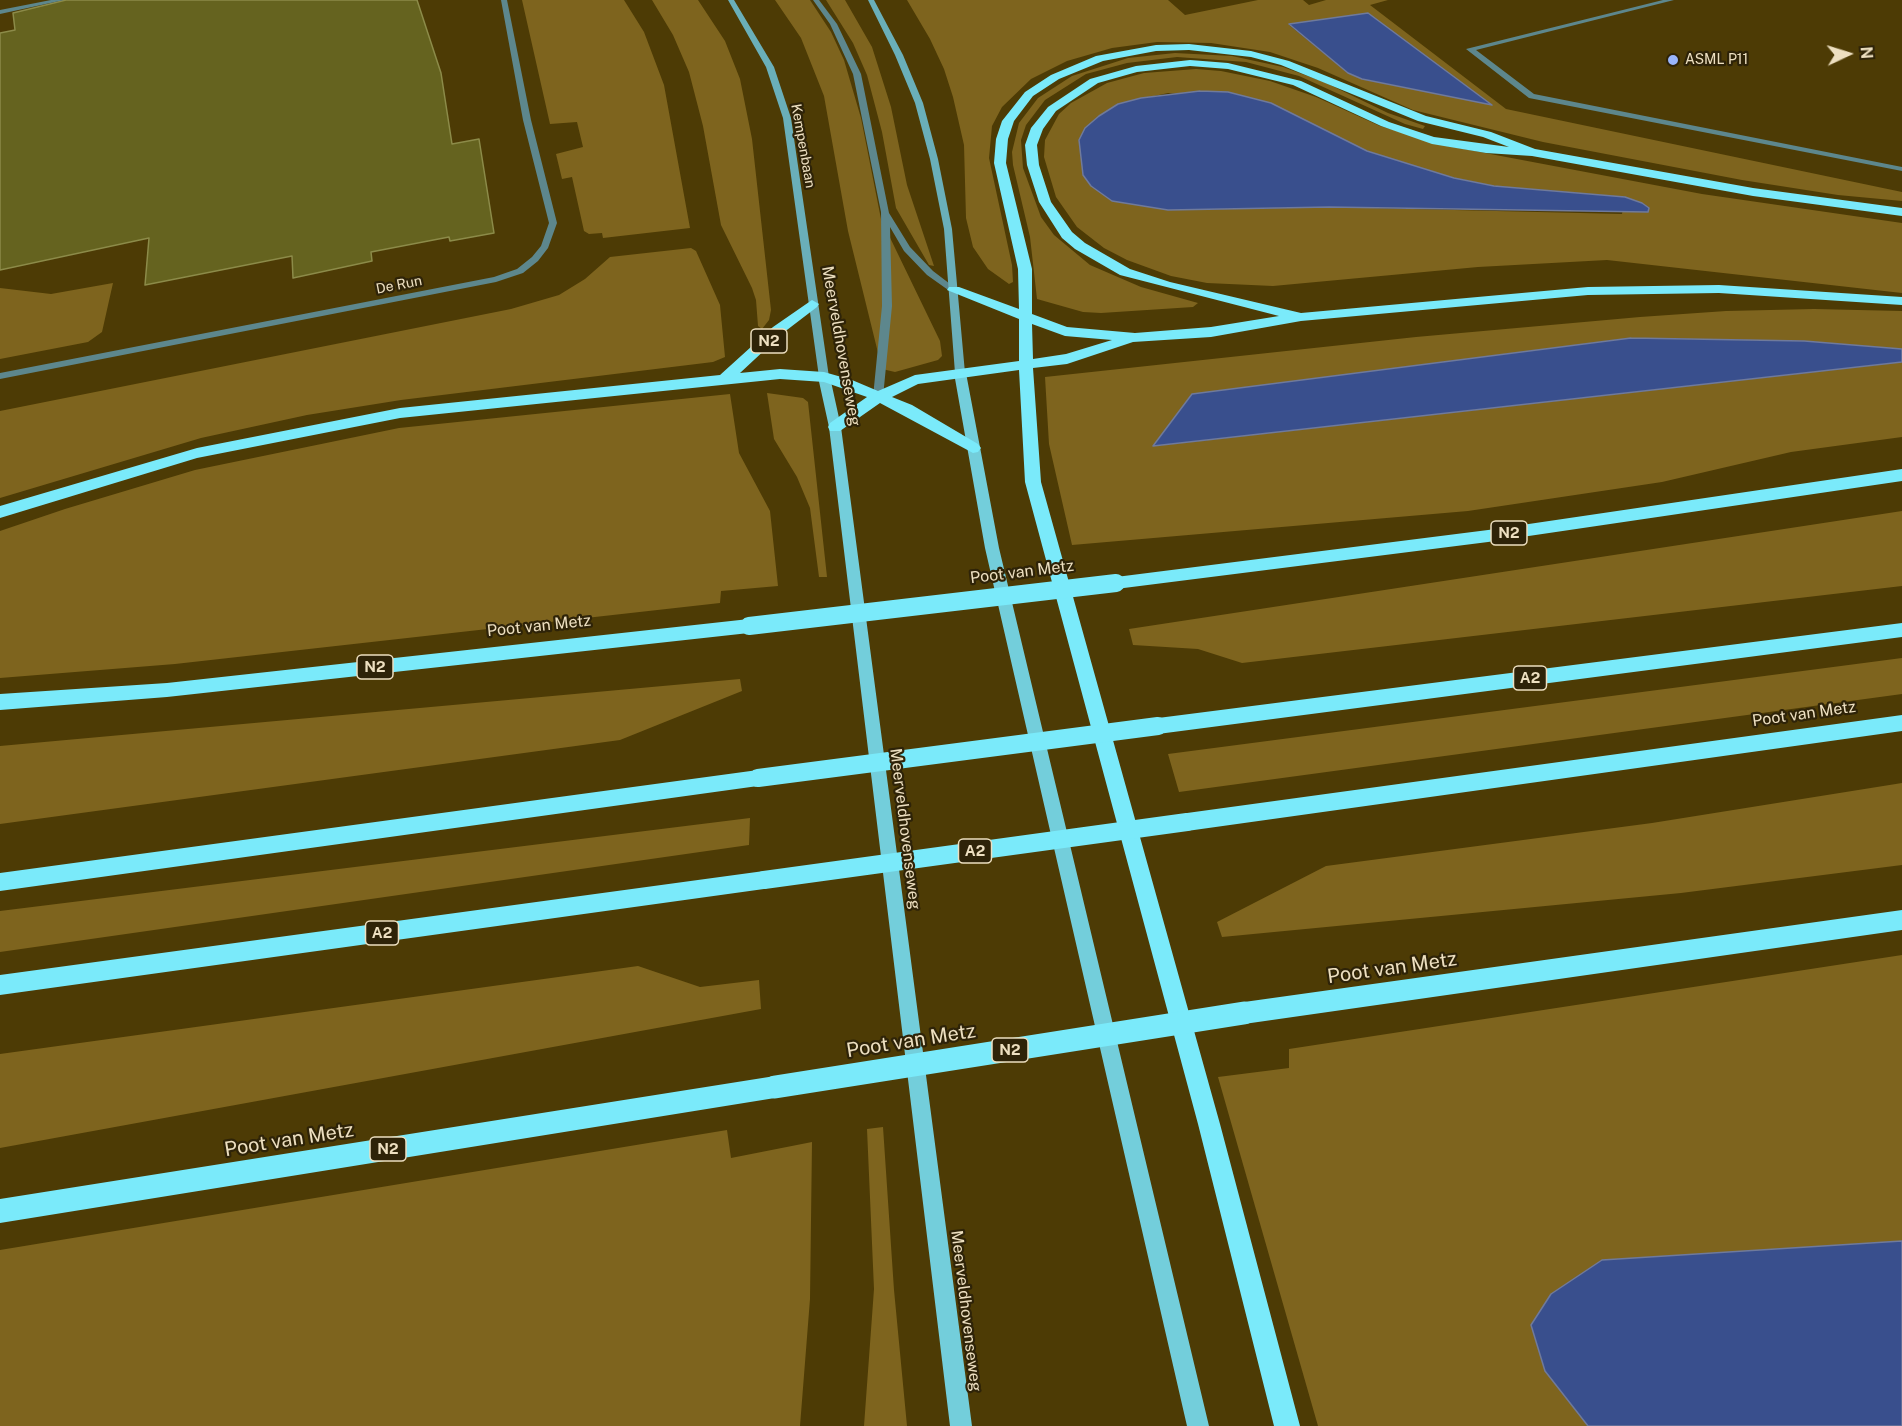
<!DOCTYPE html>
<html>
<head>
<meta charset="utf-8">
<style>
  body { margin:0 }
  #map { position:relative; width:1902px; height:1426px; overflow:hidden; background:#4d3b05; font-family:"Public Sans",sans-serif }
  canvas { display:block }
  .north { position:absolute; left:1818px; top:24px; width:60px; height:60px; -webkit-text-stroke:4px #2e2308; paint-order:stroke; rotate:86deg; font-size:16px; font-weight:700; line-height:24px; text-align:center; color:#eddfc0 }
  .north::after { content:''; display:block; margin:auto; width:21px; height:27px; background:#eddfc0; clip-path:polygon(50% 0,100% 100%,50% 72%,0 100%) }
</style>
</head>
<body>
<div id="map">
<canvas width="1902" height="1426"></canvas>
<div class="north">N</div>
</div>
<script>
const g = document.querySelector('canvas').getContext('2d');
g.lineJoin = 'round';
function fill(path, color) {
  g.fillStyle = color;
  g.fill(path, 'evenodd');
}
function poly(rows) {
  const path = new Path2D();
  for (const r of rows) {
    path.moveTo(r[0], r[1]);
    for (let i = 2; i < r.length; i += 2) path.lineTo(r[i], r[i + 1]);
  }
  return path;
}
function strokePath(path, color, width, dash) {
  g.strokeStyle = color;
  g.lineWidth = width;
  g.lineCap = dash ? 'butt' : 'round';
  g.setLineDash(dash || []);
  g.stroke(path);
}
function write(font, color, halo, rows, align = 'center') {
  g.font = font + ' "Public Sans",sans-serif';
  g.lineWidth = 4.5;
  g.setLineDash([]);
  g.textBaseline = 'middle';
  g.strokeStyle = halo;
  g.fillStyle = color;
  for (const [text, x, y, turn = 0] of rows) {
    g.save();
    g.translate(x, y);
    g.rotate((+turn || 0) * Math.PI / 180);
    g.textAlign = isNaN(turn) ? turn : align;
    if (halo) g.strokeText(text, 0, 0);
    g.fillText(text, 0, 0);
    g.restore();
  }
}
const green = poly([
  [522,0,624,0,644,32,664,85,690,228,603,238,602,233,589,234,584,231,572,177,562,179,556,154,583,147,577,122,550,124],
  [652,0,698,0,725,41,740,79,752,139,771,310,769,320,762,329,758,326,756,300,752,288,721,225,703,126,689,72,673,35],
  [775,0,810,0,831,32,844,60,861,118,881,219,940,341,942,356,938,360,895,372,882,369,848,231,824,96,801,38],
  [826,0,845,0,872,47,891,107,907,185,934,266,929,265,896,208,882,132,867,75,853,43],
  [907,0,1168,0,1185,15,1258,0,1303,0,1309,5,1326,0,1388,0,1370,5,1506,109,1902,192,1902,201,1838,195,1742,180,1543,142,1413,110,1318,68,1270,52,1211,43,1157,42,1112,48,1067,61,1031,79,1002,107,992,126,989,158,1012,265,1013,282,1009,284,988,269,973,247,966,218,964,145,953,97,944,69,930,39],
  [1289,25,1491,104,1362,79,1348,73],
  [1175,53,1232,56,1283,67,1324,82,1388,113,1425,126,1423,129,1405,124,1299,76,1246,62,1177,57,1127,63,1086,74,1045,100,1026,125,1021,140,1023,168,1041,217,1054,235,1090,265,1141,287,1198,303,1193,307,1101,313,1083,312,1037,299,1030,237,1013,165,1012,152,1019,123,1038,98,1072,76,1128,58],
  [1196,69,1221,71,1270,81,1316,97,1380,126,1448,146,1702,194,1902,223,1902,293,1607,260,1478,267,1273,286,1207,283,1171,276,1127,260,1104,248,1077,227,1056,197,1044,157,1045,140,1059,114,1071,103,1107,83,1144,73],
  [1168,93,1271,103,1367,151,1454,178,1494,186,1625,197,1622,214,1329,207,1168,210,1118,104],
  [691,248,696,251,720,305,725,357,713,362,401,400,307,415,201,438,0,498,0,411,511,309,559,295,585,279,610,257],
  [113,283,102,332,88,342,0,359,0,288,51,294],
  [1814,309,1902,311,1902,349,1804,341,1631,338,1193,394,1154,446,1902,362,1902,437,1791,452,1662,482,1468,511,1072,545,1049,444,1045,377,1416,337,1640,317,1726,311],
  [767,393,803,398,808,402,827,577,819,577,810,508,797,477,774,439],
  [730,394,739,453,770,511,778,586,721,591,720,603,175,664,0,678,0,531,65,509,195,470,399,428],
  [1902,511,1902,586,1242,663,1198,649,1133,645,1129,629],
  [1902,658,1902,694,1179,792,1168,754],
  [740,679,742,691,620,740,0,824,0,746],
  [1902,783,1902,865,1681,893,1222,937,1217,922,1326,866,1652,823],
  [750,818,749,845,0,952,0,911],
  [1902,955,1902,1241,1545,1371,1588,1426,1318,1426,1218,1077,1289,1068,1289,1049],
  [638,966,700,987,759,980,761,1009,0,1148,0,1054],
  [883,1127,894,1290,907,1426,864,1426,874,1289,867,1129],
  [727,1130,731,1158,812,1142,810,1299,800,1426,0,1426,0,1250]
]);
const water = poly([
  [1368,13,1492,105,1362,79,1348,73,1289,24,1368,13],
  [1200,91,1228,92,1271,103,1367,151,1454,178,1494,186,1625,197,1642,203,1649,208,1648,212,1329,207,1168,210,1112,201,1091,186,1083,175,1079,140,1085,128,1099,116,1118,104,1141,98,1200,91],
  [1631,338,1804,341,1902,349,1902,362,1153,446,1192,394,1631,338],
  [1902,1241,1902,1426,1588,1426,1545,1371,1531,1325,1551,1294,1602,1260,1902,1241]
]);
const building = poly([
  [66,0,417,0,441,73,452,144,479,139,494,233,450,241,449,237,371,252,372,261,293,278,292,256,145,285,149,238,0,270,0,33,15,30,13,13,66,0]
]);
const lane = poly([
  [51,0,64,0,0,14,0,10,51,0],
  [813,0,819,0,837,24,861,74,889,213,910,247,933,271,958,290,957,292,951,292,927,275,904,251,890,227,892,306,883,397,878,400,873,397,882,306,881,212,853,74,830,24,813,0],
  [1663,0,1674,0,1476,50,1534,94,1902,167,1902,171,1529,98,1466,49,1663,0]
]);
const street = poly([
  [501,0,507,0,531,120,557,223,548,248,538,261,523,273,496,282,0,379,0,373,494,277,517,269,532,257,541,246,549,223,523,120,501,0]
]);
const secondary = poly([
  [728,0,734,0,774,67,791,118,829,377,824,380,819,377,783,118,766,67,728,0],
  [868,0,874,0,903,55,923,103,938,159,952,229,965,373,960,376,955,373,944,229,930,159,915,103,895,55,868,0]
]);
const primary = poly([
  [960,369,966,373,999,548,1209,1426,1187,1426,985,548,954,373,960,369],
  [824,373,830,377,841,427,972,1426,950,1426,829,427,818,377,824,373]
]);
const highway = poly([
  [1189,44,1251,51,1289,61,1426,116,1491,132,1535,149,1753,188,1902,208,1902,216,1753,196,1532,156,1486,153,1432,144,1381,126,1293,85,1228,69,1190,66,1137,72,1098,83,1056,111,1043,129,1037,145,1039,165,1051,202,1072,232,1085,243,1130,269,1170,282,1301,313,1588,287,1719,285,1902,297,1902,305,1719,293,1588,295,1301,321,1211,337,1133,342,1067,364,1033,368,1041,482,1220,1124,1300,1426,1274,1426,1198,1124,1025,482,1019,370,918,384,892,397,912,405,978,444,981,448,978,452,973,453,880,403,840,431,830,431,828,427,830,423,867,397,824,382,780,379,400,418,197,458,0,518,0,506,197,448,400,408,720,375,773,327,812,300,819,304,817,307,783,333,740,373,780,369,824,372,852,380,878,391,915,375,1019,361,1019,319,947,290,949,287,959,287,1019,309,1018,269,994,163,996,139,1002,121,1025,92,1051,75,1096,56,1156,45,1189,44],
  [1189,50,1251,57,1281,65,1418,121,1483,137,1509,147,1434,137,1389,122,1301,81,1228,63,1190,60,1136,66,1090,79,1048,107,1031,128,1025,145,1027,165,1039,202,1062,238,1075,249,1120,275,1279,316,1211,327,1135,333,1067,327,1032,314,1032,269,1006,163,1008,139,1014,121,1033,96,1059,79,1103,61,1156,51,1189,50],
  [1032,324,1065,336,1112,340,1066,354,1033,359,1032,324],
  [1902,469,1902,481,1488,542,1116,589,1110,588,1108,583,1110,578,1116,577,1488,530,1902,469],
  [749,619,755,621,758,626,755,631,749,633,167,697,0,710,0,694,167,683,749,619],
  [1902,623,1902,637,1158,734,1152,731,1149,726,1152,721,1158,718,1902,623],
  [1902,715,1902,731,1187,831,1180,828,1177,822,1180,816,1187,813,1902,715],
  [758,770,765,772,767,778,765,784,758,786,0,891,0,873,758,770],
  [764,871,771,873,774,880,771,887,764,889,0,995,0,975,764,871],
  [1902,910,1902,930,1244,1024,1236,1021,1233,1013,1236,1005,1244,1002,1902,910],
  [775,1076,783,1079,786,1087,783,1095,775,1098,0,1223,0,1199,775,1076]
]);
const highwayBridgeFar1 = poly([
  [749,626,1116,583],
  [758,778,1158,726],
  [764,880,1187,822]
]);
const highwayBridge = poly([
  [775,1087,1244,1013]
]);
const markers = [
  [1673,60,6,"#99b5fd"]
];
const farPoinames = [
  ["ASML P11",1685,60]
];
const farStreetnames = [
  ["Kempenbaan",803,146,80],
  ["De Run",399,285,-11]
];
const shields = [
  [769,341,36],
  [1509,533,36],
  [375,667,36],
  [1530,678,33],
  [975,851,33],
  [382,933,33],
  [1010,1050,36],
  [388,1149,36]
];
const shieldNames = [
  ["N2",769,341],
  ["N2",1509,533],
  ["N2",375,667],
  ["A2",1530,678],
  ["A2",975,851],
  ["A2",382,933],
  ["N2",1010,1050],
  ["N2",388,1149]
];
const streetNames = [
  ["Meerveldhovenseweg",841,346,80],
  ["Poot van Metz",1022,572,-7],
  ["Poot van Metz",539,626,-6],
  ["Poot van Metz",1804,714,-8],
  ["Meerveldhovenseweg",905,829,83],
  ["Meerveldhovenseweg",966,1311,83]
];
const nearStreetnames = [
  ["Poot van Metz",1392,968,-8],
  ["Poot van Metz",911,1041,-9],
  ["Poot van Metz",289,1140,-9]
];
fill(green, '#7e641e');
fill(water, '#394f8d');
strokePath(water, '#6f7a9c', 1.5);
fill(building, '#65631f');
strokePath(building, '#8c8b49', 1.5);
fill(lane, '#5d878d');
fill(street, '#5d878d');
fill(secondary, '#6aafb9');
fill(primary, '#73cedb');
fill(highway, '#7aeafa');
strokePath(highwayBridgeFar1, '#7aeafa', 18);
strokePath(highwayBridge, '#7aeafa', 23);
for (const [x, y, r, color] of markers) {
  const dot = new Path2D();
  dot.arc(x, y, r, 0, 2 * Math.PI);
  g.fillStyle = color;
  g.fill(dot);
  strokePath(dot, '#2e2308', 2);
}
write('14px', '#eddfc0', '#2e2308', farPoinames, 'left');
write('14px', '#eddfc0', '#2e2308', farStreetnames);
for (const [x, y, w] of shields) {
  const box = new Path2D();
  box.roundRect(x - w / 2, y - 12, w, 24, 4.5);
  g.fillStyle = '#2e2308';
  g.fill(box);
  strokePath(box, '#eddfc0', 1.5);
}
write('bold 15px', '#eddfc0', null, shieldNames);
write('16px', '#eddfc0', '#2e2308', streetNames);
write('20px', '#eddfc0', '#2e2308', nearStreetnames);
</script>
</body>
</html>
